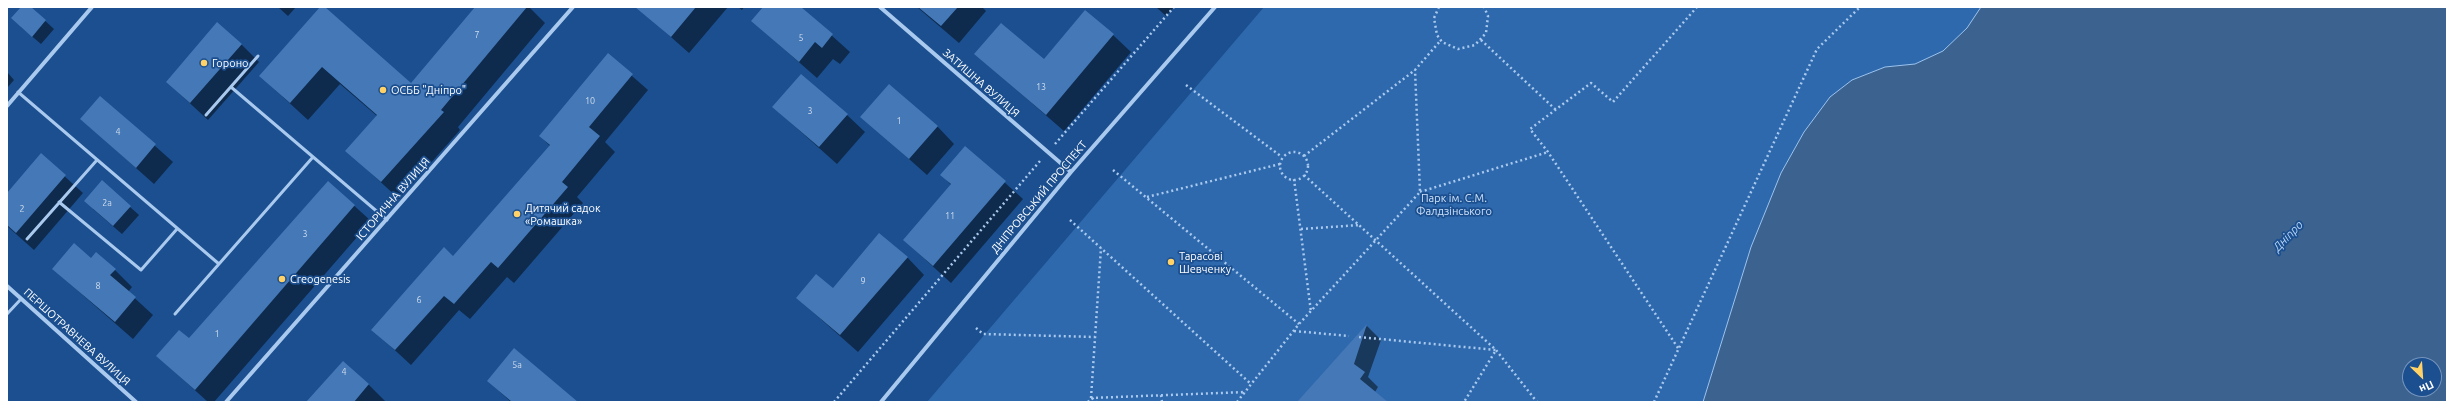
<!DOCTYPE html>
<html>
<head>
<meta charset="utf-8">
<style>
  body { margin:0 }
  #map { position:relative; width:2454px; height:409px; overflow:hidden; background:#1b4f8f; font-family:Ubuntu,sans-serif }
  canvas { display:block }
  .frame { position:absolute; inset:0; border:8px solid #fff; pointer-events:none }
  .north { position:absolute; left:2402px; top:357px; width:40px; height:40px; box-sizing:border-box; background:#1b4f8f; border:1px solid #7695bc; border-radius:50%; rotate:155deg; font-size:11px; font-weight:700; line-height:16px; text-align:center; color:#fff }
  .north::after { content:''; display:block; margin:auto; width:14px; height:18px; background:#ffd166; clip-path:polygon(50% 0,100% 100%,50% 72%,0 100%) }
</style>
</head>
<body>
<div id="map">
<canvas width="2454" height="409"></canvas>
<div class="frame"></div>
<div class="north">Пн</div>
</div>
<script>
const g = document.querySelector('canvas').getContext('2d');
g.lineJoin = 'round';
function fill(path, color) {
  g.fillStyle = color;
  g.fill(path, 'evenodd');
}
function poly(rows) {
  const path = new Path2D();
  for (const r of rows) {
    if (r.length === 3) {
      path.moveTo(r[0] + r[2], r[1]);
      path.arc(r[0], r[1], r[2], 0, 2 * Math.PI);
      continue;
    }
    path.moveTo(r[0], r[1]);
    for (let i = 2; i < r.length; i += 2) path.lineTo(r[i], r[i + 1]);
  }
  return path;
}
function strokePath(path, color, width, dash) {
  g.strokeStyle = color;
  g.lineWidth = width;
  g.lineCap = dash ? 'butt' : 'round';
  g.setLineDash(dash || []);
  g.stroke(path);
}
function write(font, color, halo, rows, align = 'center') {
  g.font = font + ' Ubuntu,sans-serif';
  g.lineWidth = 3.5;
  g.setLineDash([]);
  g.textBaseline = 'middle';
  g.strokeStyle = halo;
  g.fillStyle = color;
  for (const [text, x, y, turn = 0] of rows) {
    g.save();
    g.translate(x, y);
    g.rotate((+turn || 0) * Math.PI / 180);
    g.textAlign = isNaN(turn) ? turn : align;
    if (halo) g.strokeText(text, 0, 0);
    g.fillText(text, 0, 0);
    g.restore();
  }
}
const green = poly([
  [1264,7,1981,7,1967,28,1943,51,1915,64,1885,67,1852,80,1830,97,1804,132,1781,173,1751,247,1703,402,927,402]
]);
const water = poly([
  [1981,7,2447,7,2447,402,1703,402,1751,247,1781,173,1804,132,1830,97,1852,80,1885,67,1915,64,1943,51,1967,28,1981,7],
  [2410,365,2434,365,2434,389,2410,389,2410,365]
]);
const shadow = poly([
  [22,7,30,7,54,29,41,44,21,27],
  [278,7,296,7,288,16],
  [321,7,411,84,475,9,473,7,529,7,545,23,458,127,460,130,399,199,347,151,377,116,340,84,308,120,260,76],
  [650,7,728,7,689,53,645,14],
  [738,7,744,7,742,10],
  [764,7,800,7,850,52,840,64,833,59,817,78,752,21],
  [917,7,982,7,986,11,959,43],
  [1156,7,1174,7,1166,16],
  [1113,35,1131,52,1064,131,975,54,1044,60],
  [241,44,259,62,208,120,167,82],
  [608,55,648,90,605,142,615,152,577,197,583,203,514,283,507,277,470,319,459,310,411,365,373,330,454,257,550,146,540,136],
  [7,72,14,80,7,88],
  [100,97,173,162,154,184,81,119],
  [773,107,847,115,865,132,837,164],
  [862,117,937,126,954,144,927,175],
  [965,147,1023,199,951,283,904,240,951,185,942,175],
  [41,155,83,193,34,250,7,226,7,194],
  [102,182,139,215,122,234,93,209],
  [328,182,371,221,214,402,208,402,157,356,189,340],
  [907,257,924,275,858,352,797,298,833,289],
  [53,269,115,270,132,287,128,292,153,315,133,339],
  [1367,326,1381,340,1368,377,1378,387,1375,392,1387,402,1298,402],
  [343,362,369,385,386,402,308,402],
  [488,381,577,402,511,402]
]);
const building = poly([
  [21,7,31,7,46,20,32,37,11,18],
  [320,7,325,7,411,83,475,7,527,7,441,110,444,112,381,182,345,151,377,115,322,67,290,103,259,76],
  [635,7,696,7,671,37],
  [763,7,801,7,833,34,822,48,815,42,799,62,751,21],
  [918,7,958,7,941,26],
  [1085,10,1114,34,1046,115,974,54,1001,23,1044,59],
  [217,22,242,44,190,103,166,82],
  [608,53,633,74,589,127,600,136,562,182,568,187,498,268,491,262,454,304,444,296,395,350,371,330,444,247,453,256,550,145,539,136],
  [801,74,848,114,819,147,772,107],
  [889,84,938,126,909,159,860,117],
  [100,96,156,144,136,168,80,119],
  [965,146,1006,181,933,266,903,240,951,184,940,175],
  [41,153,66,175,16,233,7,225,7,193],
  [102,180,131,206,113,226,84,201],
  [328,181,355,205,195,390,156,356,179,330,189,338],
  [879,233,908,257,840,335,796,298,816,274,833,288],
  [74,243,91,258,96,252,116,269,110,275,136,297,115,322,52,269],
  [1367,324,1354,364,1365,372,1360,379,1388,402,1297,402],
  [514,348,578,402,512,402,487,381],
  [343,361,369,384,354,402,306,402]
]);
const path = poly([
  [1439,7,1434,18,1437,35,1442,42,1458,49,1475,45,1486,33,1488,16,1484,7],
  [1481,40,1556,110],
  [1186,85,1282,157],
  [1055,144,1174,7],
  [1294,166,14],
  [1304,156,1415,70,1441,40],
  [1113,170,1299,324],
  [1304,175,1496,350,1537,402],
  [1294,179,1311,312],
  [1420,192,1548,152],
  [1147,197,1280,164],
  [1070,220,1251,384],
  [1301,229,1360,225],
  [976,328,983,334,1095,337],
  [1294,331,1349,336],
  [1359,337,1496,350,1464,402],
  [1678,348,1548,152,1530,129,1591,83,1613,102,1697,7],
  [1161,395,1162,402],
  [1091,398,1246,392],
  [1092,398,1096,402],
  [834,402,1040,161],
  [1088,402,1091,398,1101,248],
  [1237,402,1299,324,1420,192,1415,70],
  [1654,402,1817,49,1860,7]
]);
const service = poly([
  [231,87,387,220],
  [18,92,219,264],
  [206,115,258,56],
  [59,202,141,270,177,229],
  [27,239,97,160],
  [7,314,21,299],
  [175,314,313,157]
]);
const minor = poly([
  [880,7,1071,172],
  [7,106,92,7],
  [7,286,136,402],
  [226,402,573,7],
  [881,402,1071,172,1215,7]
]);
const markers = [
  [204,63,4,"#ffd166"],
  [383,90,4,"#ffd166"],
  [517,214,4,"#ffd166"],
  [1171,262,4,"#ffd166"],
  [282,279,4,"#ffd166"]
];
const numberNames = [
  ["7",477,35],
  ["5",801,38],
  ["13",1041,87],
  ["10",590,101],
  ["3",810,111],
  ["1",899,121],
  ["4",118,132],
  ["2а",107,203],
  ["2",22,209],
  ["11",950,216],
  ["3",305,234],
  ["9",863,281],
  ["8",98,286],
  ["6",419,300],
  ["1",217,334],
  ["5а",517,365],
  ["4",344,372]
];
const poiNames = [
  ["Гороно",212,63],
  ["ОСББ \"Днiпро\"",391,90],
  ["Дитячий садок",525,208],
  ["«Ромашка»",525,221],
  ["Тарасові",1179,256],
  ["Шевченку",1179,269],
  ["Creogenesis",290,279]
];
const streetNames = [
  ["ЗАТИШНА ВУЛИЦЯ",981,83,41],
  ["ДНІПРОВСЬКИЙ ПРОСПЕКТ",1039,197,-50],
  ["ІСТОРИЧНА ВУЛИЦЯ",393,199,-49],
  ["ПЕРШОТРАВНЕВА ВУЛИЦЯ",77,337,42]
];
const parkNames = [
  ["Парк ім. С.М.",1454,198],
  ["Фалдзінського",1454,211]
];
const waterNames = [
  ["Дніпро",2288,236,-46]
];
fill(green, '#2e69ad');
fill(water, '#3c6290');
strokePath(water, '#9cc4f0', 1);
fill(shadow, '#0007');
fill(building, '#4478b7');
strokePath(path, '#a9c9ee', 2.5, [2, 3]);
strokePath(service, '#a9c9ee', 3);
strokePath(minor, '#a9c9ee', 4);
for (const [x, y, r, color] of markers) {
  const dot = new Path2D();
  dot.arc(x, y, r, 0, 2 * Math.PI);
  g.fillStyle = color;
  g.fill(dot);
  strokePath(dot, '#1b4f8f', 1.5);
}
write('9px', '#d0dded', null, numberNames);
write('11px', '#fff', '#1b4f8f', poiNames, 'left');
write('11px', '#fff', '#1b4f8f', streetNames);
write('11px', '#cfe3fa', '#1b4f8f', parkNames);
write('italic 12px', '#b5d3f5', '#1b4f8f', waterNames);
</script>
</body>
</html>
